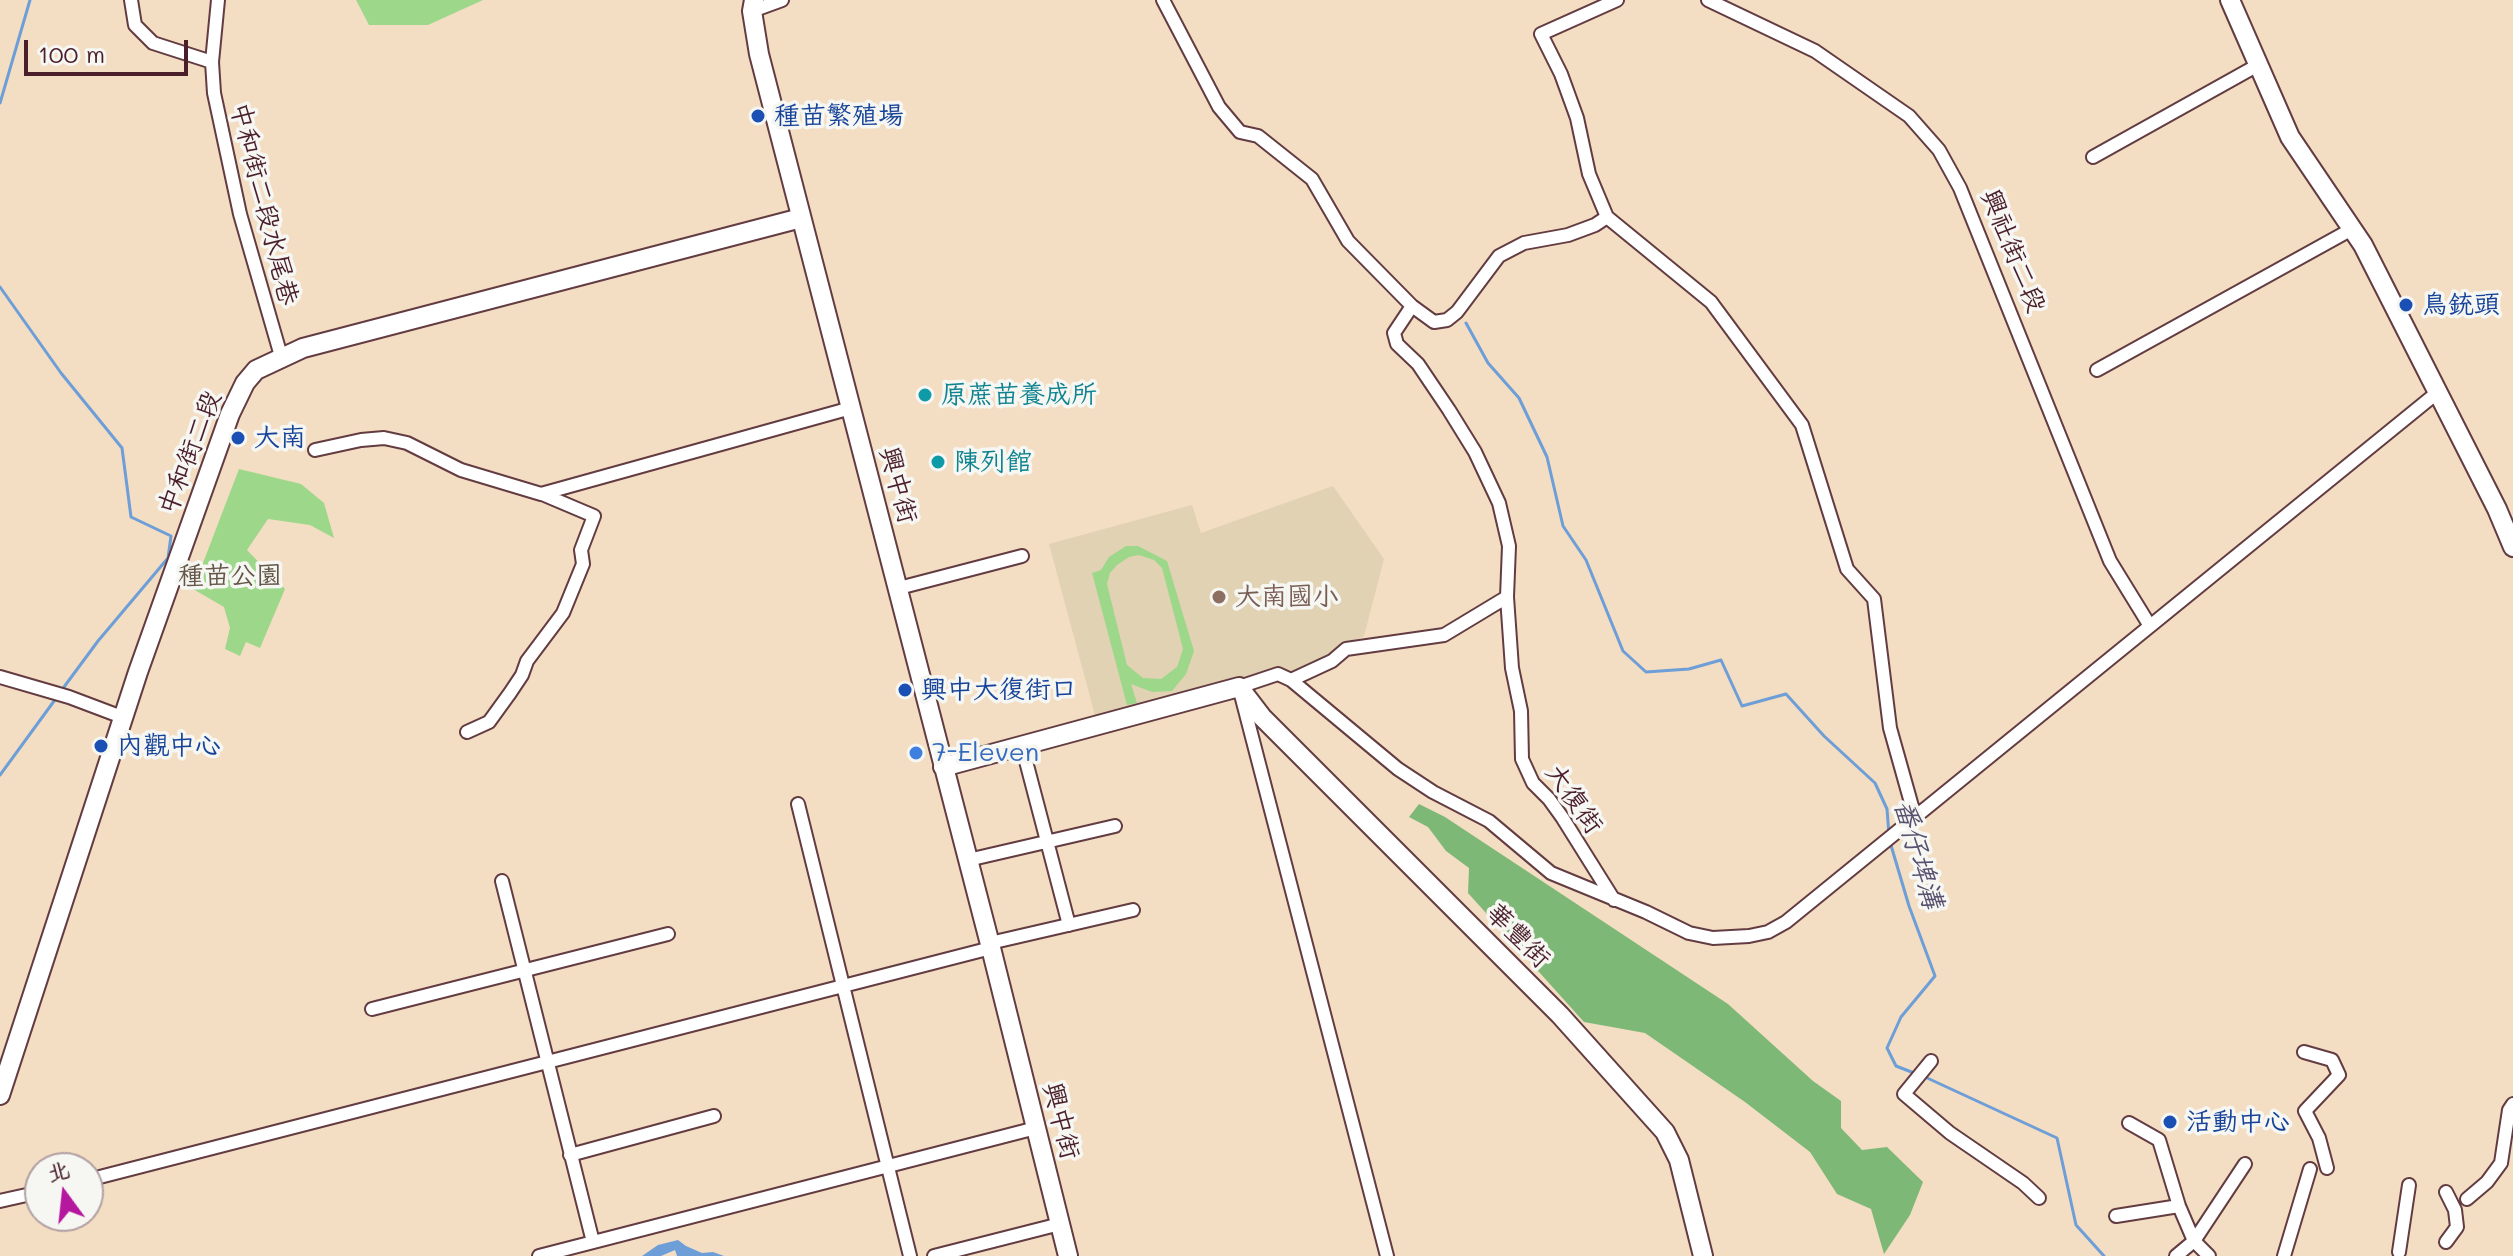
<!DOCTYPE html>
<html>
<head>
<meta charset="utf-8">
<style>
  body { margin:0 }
  #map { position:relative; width:2513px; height:1256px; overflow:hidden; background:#f3ddc3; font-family:Mali,"LXGW WenKai TC",sans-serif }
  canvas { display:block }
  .north { position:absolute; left:24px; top:1152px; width:80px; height:80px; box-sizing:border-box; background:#f6f6f2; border:2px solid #b1a0a2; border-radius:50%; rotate:345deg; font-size:22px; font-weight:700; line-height:32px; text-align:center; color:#4a1f2b }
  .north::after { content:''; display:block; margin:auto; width:28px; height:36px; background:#b5179e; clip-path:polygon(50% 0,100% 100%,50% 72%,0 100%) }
  .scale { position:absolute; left:24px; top:40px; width:164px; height:36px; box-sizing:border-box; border:4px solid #4a1f2b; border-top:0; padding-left:10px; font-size:24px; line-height:28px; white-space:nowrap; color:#4a1f2b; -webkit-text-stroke:6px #f6f6f2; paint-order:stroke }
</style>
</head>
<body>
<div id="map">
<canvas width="2513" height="1256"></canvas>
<div class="north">北</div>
<div class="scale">100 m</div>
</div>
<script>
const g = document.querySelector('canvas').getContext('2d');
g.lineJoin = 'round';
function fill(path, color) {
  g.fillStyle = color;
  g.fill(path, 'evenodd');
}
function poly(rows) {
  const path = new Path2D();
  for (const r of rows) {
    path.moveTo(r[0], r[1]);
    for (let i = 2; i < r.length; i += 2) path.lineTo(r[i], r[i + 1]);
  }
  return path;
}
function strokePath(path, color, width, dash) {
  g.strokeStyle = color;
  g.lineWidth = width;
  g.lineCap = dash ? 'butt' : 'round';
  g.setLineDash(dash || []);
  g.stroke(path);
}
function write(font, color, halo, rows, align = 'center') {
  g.font = font + ' Mali,"LXGW WenKai TC",sans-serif';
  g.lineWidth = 7;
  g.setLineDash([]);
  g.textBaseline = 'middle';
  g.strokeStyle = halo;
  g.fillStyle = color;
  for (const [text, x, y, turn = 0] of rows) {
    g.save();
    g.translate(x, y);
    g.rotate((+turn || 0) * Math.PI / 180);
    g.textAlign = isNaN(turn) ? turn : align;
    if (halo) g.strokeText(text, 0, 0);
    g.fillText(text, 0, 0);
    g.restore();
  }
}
const built = poly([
  [1333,486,1384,559,1364,636,1292,674,1240,684,1096,719,1049,544,1192,505,1201,533]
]);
const green = poly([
  [356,0,483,0,428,25,369,25],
  [239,469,301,484,324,503,334,538,310,525,268,519,247,550,285,589,260,648,246,642,240,656,225,649,230,628,224,607,193,589],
  [1126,546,1138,546,1167,561,1194,651,1186,674,1172,691,1152,692,1131,684,1137,703,1127,705,1092,573,1101,570,1109,557],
  [1139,555,1154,560,1162,568,1183,649,1177,667,1161,679,1143,678,1127,665,1107,584,1110,573,1117,565,1129,557]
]);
const forest = poly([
  [1419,804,1445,817,1728,1004,1813,1081,1841,1101,1841,1128,1862,1150,1887,1147,1923,1182,1910,1215,1884,1254,1871,1209,1837,1194,1810,1152,1745,1102,1645,1033,1584,1022,1468,893,1469,868,1446,851,1428,827,1409,817]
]);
const water = poly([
  [678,1240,686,1246,702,1253,713,1252,724,1256,677,1256,675,1250,661,1256,642,1256,658,1245]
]);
const stream = poly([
  [0,103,30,0],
  [0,287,61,373,122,448,131,517,171,536,168,558,98,641,61,691],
  [1466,323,1488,363,1519,398,1547,457,1563,526,1586,560,1623,651,1646,672,1689,669,1721,660,1742,706,1786,694,1824,736,1875,783,1887,809,1889,835],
  [0,775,57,697],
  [1890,842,1909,906,1935,976,1901,1017,1887,1048,1896,1066,1914,1073],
  [1925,1077,2057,1138,2076,1225,2104,1256]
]);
const street = poly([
  [131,0,135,25,153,43,212,62],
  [218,0,212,62,214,93,240,214,281,356],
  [1163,0,1219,107,1240,132,1258,136,1312,179,1348,241,1412,306,1434,322,1447,320,1457,312,1499,256,1524,243,1568,235,1595,225,1607,217],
  [1617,0,1541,34,1561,74,1577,118,1589,174,1607,217,1711,302,1802,425,1847,569,1874,599,1890,728,1915,817],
  [1708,0,1815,51,1909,116,1939,150,1960,188,2110,561,2150,626],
  [752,11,782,0],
  [2093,157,2258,65],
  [1412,306,1394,333,1397,344,1418,364,1449,410,1475,452,1499,503,1509,546,1507,597,1512,668,1521,711,1522,759,1533,783,1549,799,1562,817,1614,900],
  [2097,370,2352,229],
  [315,450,361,440,384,438,407,443,461,470,541,494,851,408],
  [899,588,1022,556],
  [0,677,69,697,122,717],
  [1291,680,1332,661,1346,649,1444,635,1507,597],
  [467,732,489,722,510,693,522,675,527,661,563,613,583,564,581,550,594,516,542,494],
  [1022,746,1069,925],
  [798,804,910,1256],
  [968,860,1115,826],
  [502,881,593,1242],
  [990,943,1133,910],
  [372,1009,668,934],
  [2304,1052,2332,1060,2339,1075,2305,1111,2319,1138,2327,1168],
  [1931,1061,1904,1094,1950,1133,2023,1183,2039,1198],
  [2129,1123,2159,1140,2179,1206,2194,1241,2209,1256],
  [570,1155,714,1116],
  [88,1180,991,948],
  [2446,1192,2455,1210,2457,1227,2446,1242],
  [2467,1199,2487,1182,2501,1163,2509,1110,2513,1104],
  [0,1201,40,1192],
  [2116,1216,2179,1206],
  [2399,1252,2409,1185],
  [539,1256,1036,1128],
  [934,1256,1060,1224],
  [1387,1256,1239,687,1278,674,1291,680,1398,769,1433,792,1489,821,1551,873,1646,912,1689,933,1713,938,1749,936,1768,932,1786,922,2438,392],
  [2176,1256,2194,1241,2245,1164],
  [2284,1256,2310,1169]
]);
const secondary = poly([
  [754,0,752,11,759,54,991,948,1068,1256],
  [2230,0,2290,137,2363,245,2497,509,2513,547],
  [943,767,1239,687,1262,717,1560,1015,1665,1132,1679,1160,1703,1256],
  [0,1095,138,672,230,414,245,383,256,370,303,348,801,218]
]);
const markers = [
  [758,116,8,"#1a4fb4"],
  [2406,305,8,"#1a4fb4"],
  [925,395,8,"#0f9aa8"],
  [238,438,8,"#1a4fb4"],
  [938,462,8,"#0f9aa8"],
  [1219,597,8,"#8d6e63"],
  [905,690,8,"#1a4fb4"],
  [101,746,8,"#1a4fb4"],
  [916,753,8,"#3f7fe0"],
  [2170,1122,8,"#1a4fb4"]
];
const transitNames = [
  ["種苗繁殖場",774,116],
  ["鳥銃頭",2422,305],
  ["大南",254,438],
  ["興中大復街口",921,690],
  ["內觀中心",117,746],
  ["活動中心",2186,1122]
];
const streetNames = [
  ["中和街二段水尾巷",264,204,76],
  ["興社街二段",2013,251,68],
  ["中和街二段",190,453,-69],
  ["興中街",898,485,75],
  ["大復街",1574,799,55],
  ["華豐街",1518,936,45],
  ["興中街",1061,1121,76]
];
const cultureNames = [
  ["原蔗苗養成所",941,395],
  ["陳列館",954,462]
];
const parkNames = [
  ["種苗公園",230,576]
];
const educationNames = [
  ["大南國小",1235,597]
];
const shopNames = [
  ["7-Eleven",932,753]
];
const waterNames = [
  ["番仔埤溝",1918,854,74]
];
fill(built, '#e2d2b4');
fill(green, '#9dd78a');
fill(forest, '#7eb876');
fill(water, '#6d9ed7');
strokePath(stream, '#6d9ed7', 3);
strokePath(street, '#633c42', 16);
strokePath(secondary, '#633c42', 22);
strokePath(street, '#fff', 12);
strokePath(secondary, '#fff', 18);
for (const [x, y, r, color] of markers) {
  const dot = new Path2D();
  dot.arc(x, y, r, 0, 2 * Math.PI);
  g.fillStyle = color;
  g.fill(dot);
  strokePath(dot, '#f6f6f2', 3);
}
write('26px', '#164399', '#f6f6f2', transitNames, 'left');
write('26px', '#4a1f2b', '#f6f6f2', streetNames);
write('26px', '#0d838f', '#f6f6f2', cultureNames, 'left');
write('26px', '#635648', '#f6f6f2', parkNames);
write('26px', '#785e54', '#f6f6f2', educationNames, 'left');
write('26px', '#366cbe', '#f6f6f2', shopNames, 'left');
write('italic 28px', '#585270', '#f6f6f2', waterNames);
</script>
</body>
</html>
